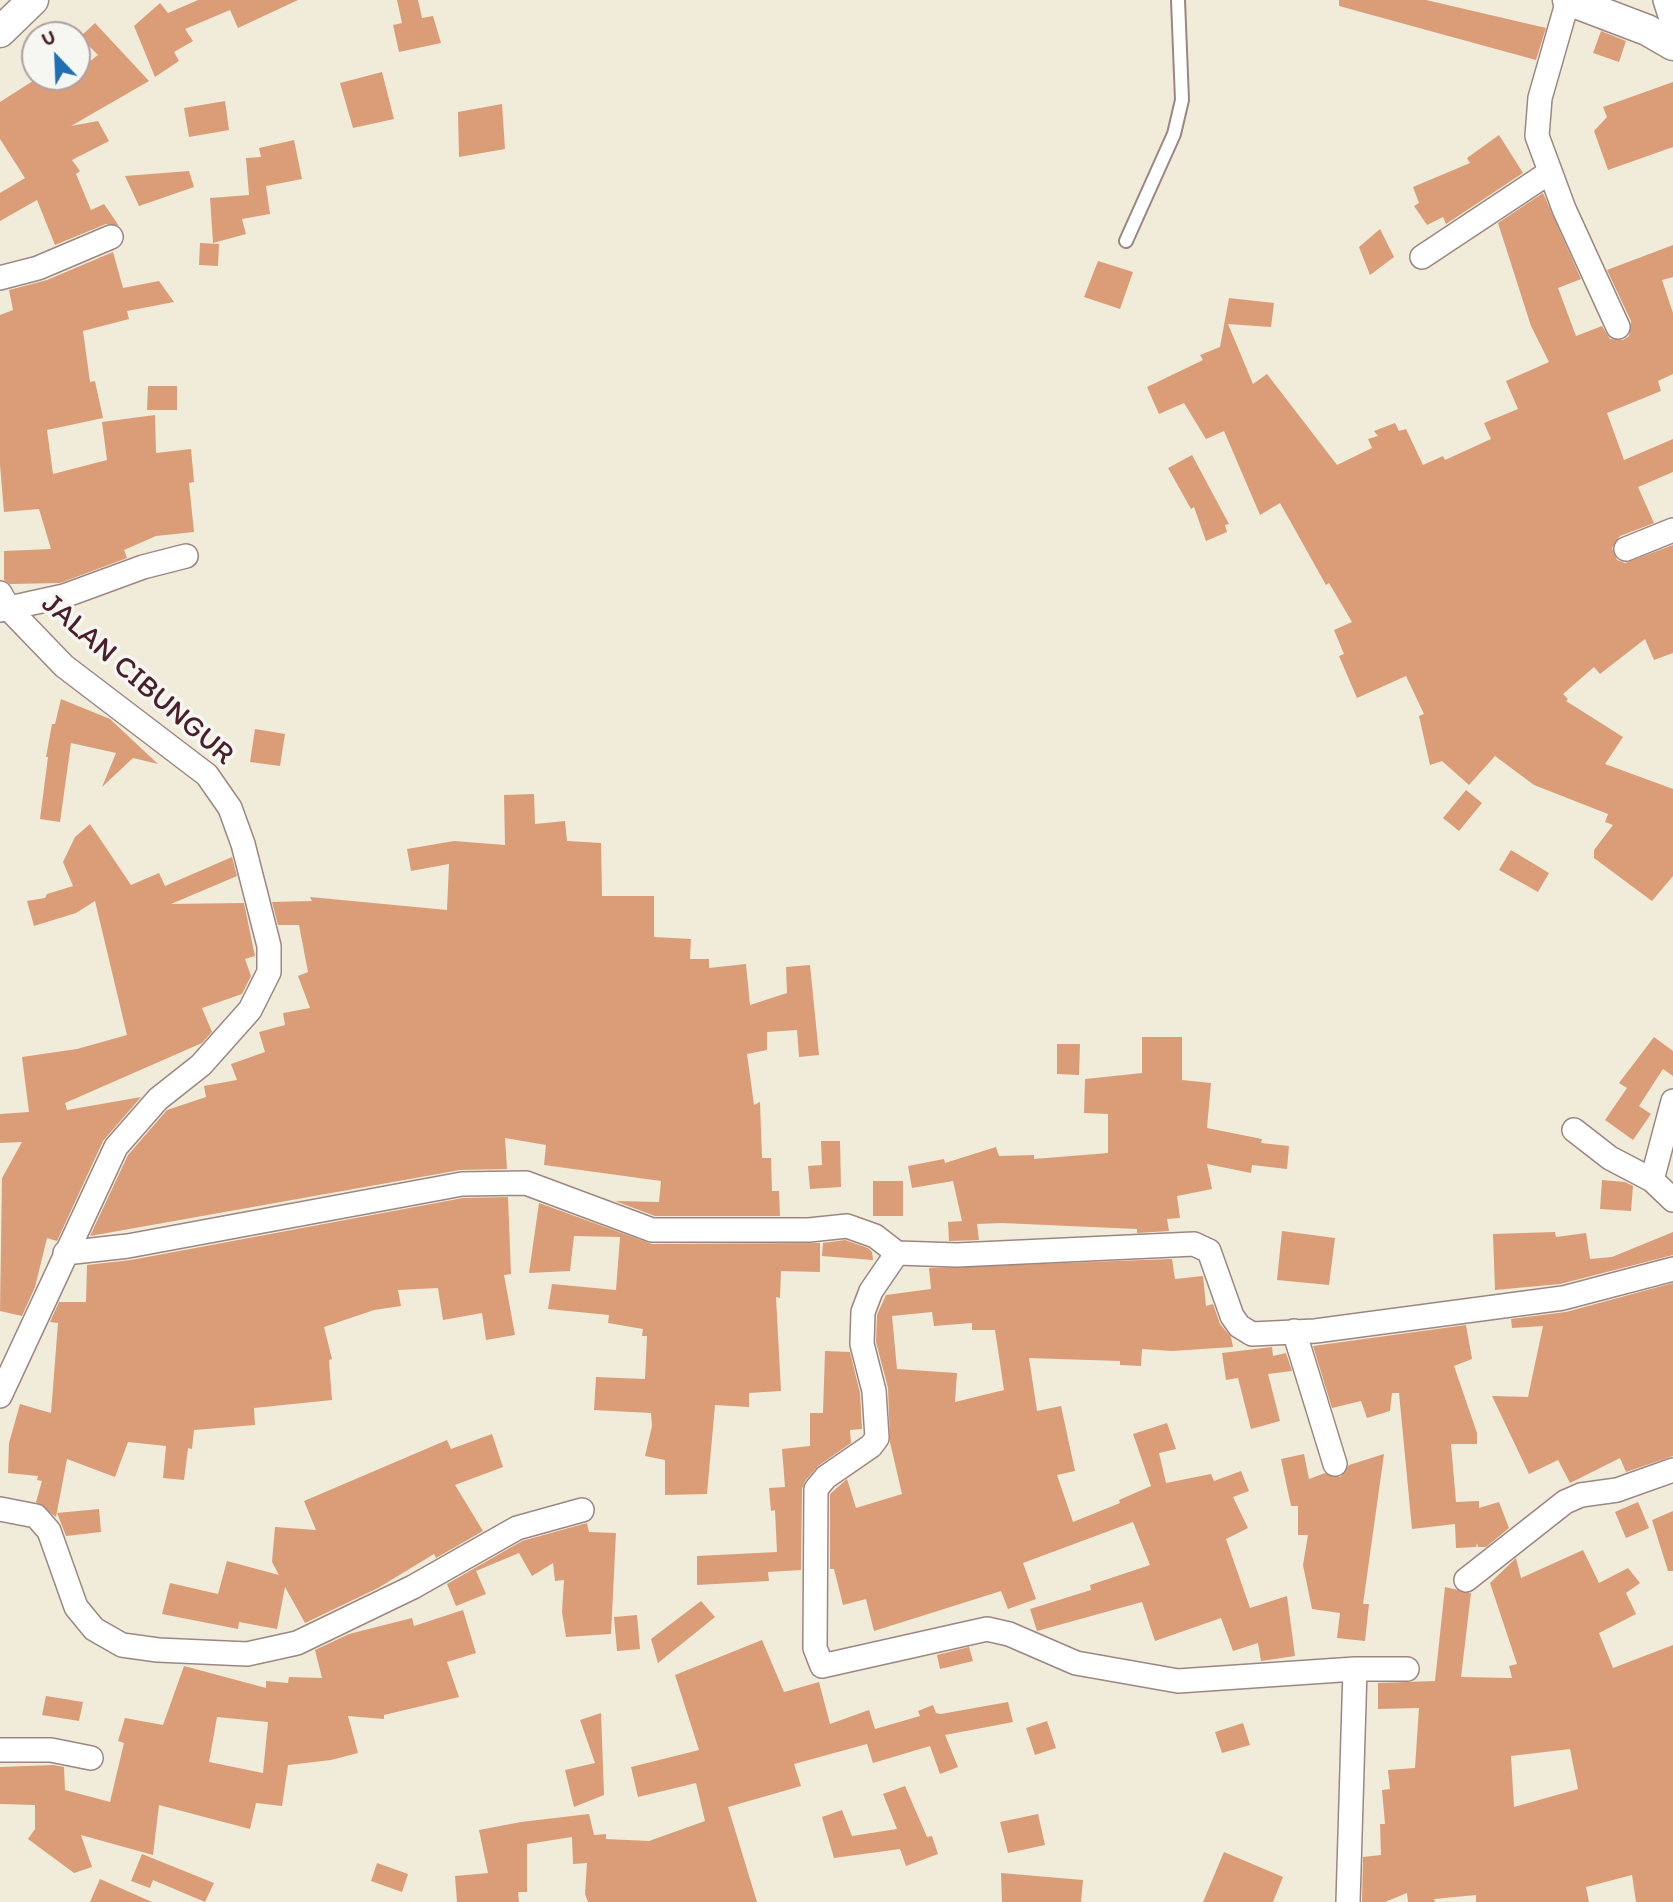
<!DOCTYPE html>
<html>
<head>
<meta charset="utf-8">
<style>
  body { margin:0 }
  #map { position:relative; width:1673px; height:1902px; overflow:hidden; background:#f0ecd9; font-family:Itim,sans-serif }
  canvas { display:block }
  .north { position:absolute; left:21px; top:21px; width:70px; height:70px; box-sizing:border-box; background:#f6f6f2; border:2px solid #b1a0a2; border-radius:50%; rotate:337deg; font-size:19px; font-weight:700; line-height:28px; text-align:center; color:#4a1f2b }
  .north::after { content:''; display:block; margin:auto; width:24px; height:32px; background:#1f6fb2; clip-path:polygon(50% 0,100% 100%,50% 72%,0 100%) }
</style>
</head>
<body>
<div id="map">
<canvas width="1673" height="1902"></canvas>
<div class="north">U</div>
</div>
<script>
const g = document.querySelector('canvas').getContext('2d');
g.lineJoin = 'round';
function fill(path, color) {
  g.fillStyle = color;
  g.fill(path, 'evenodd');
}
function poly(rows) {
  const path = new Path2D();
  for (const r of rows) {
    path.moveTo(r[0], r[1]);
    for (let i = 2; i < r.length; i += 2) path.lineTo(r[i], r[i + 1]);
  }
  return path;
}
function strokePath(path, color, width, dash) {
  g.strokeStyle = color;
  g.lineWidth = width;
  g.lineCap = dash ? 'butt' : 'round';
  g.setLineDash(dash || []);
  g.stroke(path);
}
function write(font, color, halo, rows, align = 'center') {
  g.font = font + ' Itim,sans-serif';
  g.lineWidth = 7;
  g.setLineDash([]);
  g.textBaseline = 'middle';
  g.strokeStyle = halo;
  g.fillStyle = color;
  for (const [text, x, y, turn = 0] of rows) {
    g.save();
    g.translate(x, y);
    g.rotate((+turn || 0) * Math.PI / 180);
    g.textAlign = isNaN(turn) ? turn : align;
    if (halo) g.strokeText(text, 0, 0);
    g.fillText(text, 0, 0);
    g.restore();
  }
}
const building = poly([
  [198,0,298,0,238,28,230,10,185,29,193,41,174,52,179,61,155,77,134,26,160,3,168,13],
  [397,0,418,0,422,18,433,16,441,43,399,52,393,25,402,23],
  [1339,0,1426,0,1546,28,1536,60,1339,6],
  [95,23,149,81,71,126,98,121,109,141,72,160,80,171,76,174,91,210,104,204,119,226,106,224,55,245,37,200,0,221,0,193,25,178,0,139,0,102,39,77,77,77,77,71,98,55,80,37],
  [1601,31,1626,41,1619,62,1593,53],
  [382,72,394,119,353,128,340,83],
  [1673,82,1673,147,1608,170,1594,131,1607,117,1603,107],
  [225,101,229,130,189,137,184,108],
  [502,104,505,149,459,157,458,112],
  [1499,135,1523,173,1446,224,1443,217,1427,225,1414,206,1419,203,1413,187,1470,163,1467,158],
  [294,140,302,179,266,186,270,214,242,219,246,234,213,243,210,198,249,195,246,158,261,157,259,148],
  [189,171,194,187,139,206,125,176],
  [1543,193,1581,279,1558,288,1576,336,1602,326,1610,339,1623,340,1629,336,1631,321,1607,270,1673,245,1673,277,1662,280,1673,313,1673,374,1658,381,1661,391,1607,413,1624,460,1673,439,1673,472,1638,487,1654,523,1620,536,1612,548,1617,560,1625,563,1673,545,1673,653,1654,660,1645,639,1600,674,1594,667,1563,694,1568,699,1566,701,1623,737,1605,764,1673,789,1673,876,1652,901,1594,858,1594,850,1613,825,1605,822,1608,814,1534,785,1495,756,1469,785,1442,761,1430,765,1419,716,1424,714,1406,676,1357,698,1339,656,1344,654,1334,630,1352,622,1329,583,1326,585,1280,503,1260,515,1224,431,1206,439,1184,403,1159,414,1147,387,1203,360,1200,355,1220,347,1229,298,1274,303,1271,327,1228,324,1253,384,1267,374,1337,465,1372,448,1368,439,1378,436,1374,431,1395,423,1399,431,1406,429,1423,465,1443,456,1445,460,1491,439,1484,423,1518,409,1506,381,1549,362,1531,326,1498,223],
  [1380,229,1394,257,1370,275,1359,247],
  [200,243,219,244,218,266,199,265],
  [113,252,123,288,159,281,174,302,127,311,129,319,83,331,90,382,95,381,103,418,47,430,53,474,107,460,102,422,155,415,156,453,191,449,194,482,189,483,194,532,156,536,124,550,127,558,60,583,10,584,4,580,4,551,51,549,39,509,4,512,0,465,0,315,13,310,9,290,47,280],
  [1098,261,1133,272,1120,309,1084,297],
  [148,386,177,386,177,410,147,410],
  [1192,455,1229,524,1225,525,1227,532,1206,541,1194,507,1191,509,1168,468],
  [61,699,110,719,158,764,133,758,102,787,116,753,71,743,60,822,40,819,48,757,46,757,52,724,55,724],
  [255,729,285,734,280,766,250,762],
  [1466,790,1482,803,1459,831,1443,818],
  [534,794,535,824,565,821,567,841,601,843,602,896,654,896,654,937,691,939,690,959,709,959,709,968,746,964,750,1005,787,993,786,967,810,965,819,1055,799,1057,797,1030,767,1032,767,1050,747,1054,754,1105,760,1102,762,1158,771,1158,772,1191,779,1191,780,1216,655,1216,615,1201,659,1202,661,1181,544,1165,546,1145,505,1138,507,1169,460,1170,90,1236,128,1155,167,1110,206,1097,204,1086,237,1080,231,1064,265,1052,259,1032,285,1025,283,1013,310,1008,298,976,308,972,299,925,278,925,272,902,312,901,310,897,447,910,449,864,411,871,407,849,454,841,505,845,504,795],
  [90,824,131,885,159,873,165,886,232,857,237,876,171,904,244,903,255,956,245,959,251,976,242,994,202,1008,212,1032,202,1043,65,1103,67,1110,141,1097,103,1141,57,1241,47,1238,35,1287,22,1316,0,1311,2,1178,22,1142,0,1143,0,1114,29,1112,22,1057,77,1049,127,1035,95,901,76,913,34,926,27,901,45,898,47,894,73,886,63,862,75,837],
  [1511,850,1549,873,1538,892,1499,870],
  [1142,1037,1182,1037,1182,1080,1211,1083,1207,1128,1262,1139,1261,1143,1289,1146,1287,1169,1252,1165,1251,1173,1207,1164,1212,1189,1177,1196,1180,1218,1167,1219,1169,1231,1137,1233,1137,1229,1002,1223,977,1224,979,1240,949,1241,948,1222,962,1221,953,1181,912,1188,908,1166,944,1159,945,1163,996,1147,999,1156,1034,1155,1034,1159,1108,1153,1108,1114,1084,1113,1085,1079,1142,1073],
  [1654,1037,1673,1051,1673,1076,1663,1069,1639,1106,1651,1114,1633,1140,1605,1120,1627,1088,1619,1083],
  [1057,1044,1080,1044,1079,1075,1057,1074],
  [821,1141,840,1141,841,1187,810,1189,808,1166,822,1165],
  [1602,1180,1625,1182,1633,1186,1631,1211,1600,1209],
  [873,1181,903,1181,903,1216,873,1216],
  [508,1197,511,1274,504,1275,515,1335,486,1340,482,1313,443,1320,438,1288,398,1290,401,1306,374,1310,324,1327,332,1359,329,1360,332,1400,254,1408,255,1425,194,1430,192,1449,188,1448,184,1480,163,1478,166,1446,128,1442,115,1477,67,1459,56,1517,36,1502,42,1481,37,1480,38,1476,8,1473,9,1443,20,1404,51,1413,58,1323,50,1322,59,1302,86,1302,87,1265,131,1260,463,1198],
  [539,1203,652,1244,820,1243,820,1272,781,1271,780,1298,776,1297,781,1391,749,1393,749,1407,715,1405,707,1494,665,1495,665,1460,645,1456,652,1426,651,1413,594,1410,596,1377,645,1379,647,1336,642,1336,643,1329,608,1323,609,1315,548,1309,552,1284,616,1290,620,1237,574,1236,570,1271,529,1273],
  [1282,1231,1335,1238,1329,1285,1277,1280],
  [1555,1232,1556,1237,1586,1233,1590,1259,1612,1257,1673,1232,1673,1255,1560,1284,1495,1290,1493,1234],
  [845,1240,868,1248,872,1252,873,1260,822,1256,823,1243],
  [1172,1259,1175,1279,1203,1276,1206,1306,1213,1304,1220,1324,1231,1337,1233,1347,1172,1351,1142,1349,1141,1366,1120,1365,1120,1361,1029,1358,1037,1411,1061,1406,1075,1471,1057,1475,1073,1522,1120,1503,1119,1500,1151,1486,1133,1434,1167,1423,1176,1449,1159,1453,1166,1483,1211,1474,1214,1481,1241,1471,1249,1491,1233,1497,1248,1528,1226,1539,1250,1608,1287,1596,1295,1656,1261,1661,1258,1643,1233,1651,1221,1618,1155,1641,1142,1602,1037,1631,1030,1609,1091,1590,1090,1585,1150,1565,1133,1522,1023,1563,1036,1599,1008,1609,1001,1591,874,1631,866,1599,843,1605,834,1569,830,1569,830,1494,847,1479,856,1508,902,1494,890,1442,888,1388,876,1342,877,1315,886,1295,931,1289,929,1268],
  [932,1312,934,1326,972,1323,972,1330,995,1330,1004,1390,955,1402,957,1373,897,1369,892,1316],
  [1673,1283,1673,1456,1626,1472,1620,1458,1570,1483,1558,1460,1529,1474,1492,1396,1528,1397,1543,1326,1512,1328,1511,1319,1566,1312],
  [1466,1325,1472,1359,1454,1366,1477,1433,1477,1444,1451,1444,1456,1502,1479,1501,1479,1508,1499,1502,1509,1528,1486,1547,1478,1547,1477,1543,1476,1547,1456,1548,1455,1524,1412,1529,1399,1393,1392,1393,1390,1411,1367,1418,1361,1401,1332,1408,1313,1346],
  [1272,1347,1273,1356,1286,1353,1292,1371,1268,1374,1280,1421,1251,1429,1238,1378,1226,1380,1222,1353],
  [825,1351,850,1352,860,1393,862,1429,850,1430,851,1443,818,1466,805,1481,802,1489,801,1570,768,1572,769,1581,697,1585,697,1556,777,1552,775,1510,771,1511,769,1488,785,1487,782,1449,810,1446,810,1413,823,1413],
  [492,1434,503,1467,455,1485,483,1531,436,1558,434,1554,378,1588,305,1623,285,1587,277,1629,239,1622,238,1629,162,1614,170,1583,218,1594,227,1561,279,1575,272,1562,275,1527,316,1530,304,1501,447,1440,451,1449],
  [1304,1454,1309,1479,1325,1473,1340,1477,1349,1465,1384,1454,1363,1604,1369,1604,1365,1641,1337,1638,1340,1613,1312,1609,1303,1565,1308,1535,1298,1535,1298,1506,1291,1506,1281,1459],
  [1638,1502,1649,1528,1626,1538,1615,1512],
  [99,1509,101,1532,66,1536,57,1513],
  [1673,1511,1673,1571,1668,1571,1652,1520],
  [587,1523,589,1532,616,1533,611,1634,566,1637,562,1612,564,1580,555,1581,553,1563,532,1576,519,1553,476,1571,486,1594,456,1606,447,1584,522,1541],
  [1583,1550,1599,1583,1628,1568,1640,1583,1626,1593,1636,1614,1599,1633,1613,1668,1673,1645,1673,1902,1636,1902,1632,1875,1586,1887,1589,1902,1476,1902,1476,1895,1434,1899,1435,1902,1408,1902,1407,1893,1385,1902,1362,1902,1363,1857,1381,1855,1380,1824,1385,1824,1382,1790,1390,1789,1388,1770,1415,1768,1419,1708,1378,1709,1378,1683,1435,1681,1445,1587,1471,1593,1461,1677,1512,1678,1509,1666,1517,1664,1490,1583,1516,1558,1521,1578],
  [1570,1749,1578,1789,1514,1807,1511,1756],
  [701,1601,715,1617,658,1663,651,1639],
  [463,1610,476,1653,447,1662,459,1697,384,1715,384,1719,348,1716,358,1753,331,1760,288,1765,282,1806,256,1803,250,1829,159,1805,153,1855,81,1835,92,1867,74,1873,28,1839,35,1829,35,1805,0,1804,0,1767,54,1765,64,1767,65,1790,110,1802,124,1743,118,1741,125,1718,163,1725,184,1666,266,1688,266,1681,288,1683,289,1677,322,1678,315,1650,349,1634,412,1618,414,1626],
  [217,1717,268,1722,263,1773,209,1762],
  [637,1615,640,1649,617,1651,614,1617],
  [762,1640,784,1692,819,1682,830,1724,869,1710,875,1729,920,1716,918,1711,933,1705,936,1713,941,1714,1008,1702,1013,1722,945,1735,958,1767,940,1774,930,1746,873,1763,867,1744,794,1764,801,1786,728,1807,757,1902,588,1902,585,1894,587,1863,573,1864,572,1837,527,1844,527,1892,518,1892,519,1902,457,1902,455,1876,488,1873,479,1830,521,1822,589,1814,594,1835,606,1834,606,1839,649,1841,705,1821,696,1783,638,1797,631,1767,699,1750,675,1675],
  [969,1647,973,1661,940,1669,937,1655],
  [46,1696,83,1702,79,1721,42,1715],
  [601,1713,604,1795,574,1807,565,1770,595,1763,580,1720],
  [1047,1721,1056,1748,1035,1755,1026,1728],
  [1243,1723,1250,1745,1222,1753,1215,1732],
  [905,1786,927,1837,932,1836,938,1854,906,1866,900,1849,834,1858,822,1817,842,1810,852,1836,897,1829,883,1794],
  [1038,1814,1045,1845,1008,1853,1000,1822],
  [1224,1852,1283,1877,1273,1902,1203,1902],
  [142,1854,214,1883,205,1902,153,1880,150,1888,131,1881],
  [377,1863,408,1874,402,1892,371,1881],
  [1001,1873,1083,1880,1081,1902,1002,1902],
  [100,1879,152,1902,90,1902]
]);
const service = poly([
  [1126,241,1174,134,1182,100,1178,0]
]);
const minor = poly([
  [1568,0,1540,98,1537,136,1564,209,1618,327],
  [1665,0,1673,25],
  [1422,257,1550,172],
  [0,278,38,268,111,237],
  [1626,549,1673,530],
  [0,593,9,609,64,666,207,775,230,808,243,844,269,946,269,972,250,1010,201,1065,158,1099,116,1147,0,1396],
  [0,610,64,596,143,567,186,556],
  [1574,1130,1610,1158,1652,1180,1673,1200],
  [1652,1180,1673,1101],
  [65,1253,128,1246,462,1184,526,1183,652,1230,809,1230,847,1226,875,1236,897,1253,957,1255,1194,1244,1209,1251,1232,1316,1239,1326,1252,1334,1315,1331,1563,1298,1673,1269],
  [897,1253,871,1291,863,1312,862,1344,874,1391,877,1438,871,1446,826,1477,816,1489,815,1648,822,1666,987,1629,1009,1634,1076,1663,1178,1681,1355,1669,1407,1669],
  [1294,1331,1335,1464],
  [0,1509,36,1516,49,1531,76,1607,94,1629,122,1645,158,1650,247,1654,297,1643,413,1587,517,1528,582,1510],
  [1466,1580,1565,1502,1581,1495,1617,1490,1673,1470],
  [0,1750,51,1750,91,1758],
  [1348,1902,1355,1669]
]);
const tertiary = poly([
  [1568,0,1647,30,1673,45],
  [0,32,33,0]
]);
const streetNames = [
  ["JALAN CIBUNGUR",137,680,41]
];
fill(building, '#da9d77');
strokePath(service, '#9d8682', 16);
strokePath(minor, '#9d8682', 26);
strokePath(tertiary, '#9d8682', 33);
strokePath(service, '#fff', 12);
strokePath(minor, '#fff', 23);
strokePath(tertiary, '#fff', 30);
write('30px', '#4a1f2b', '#f6f6f2', streetNames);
</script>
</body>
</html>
